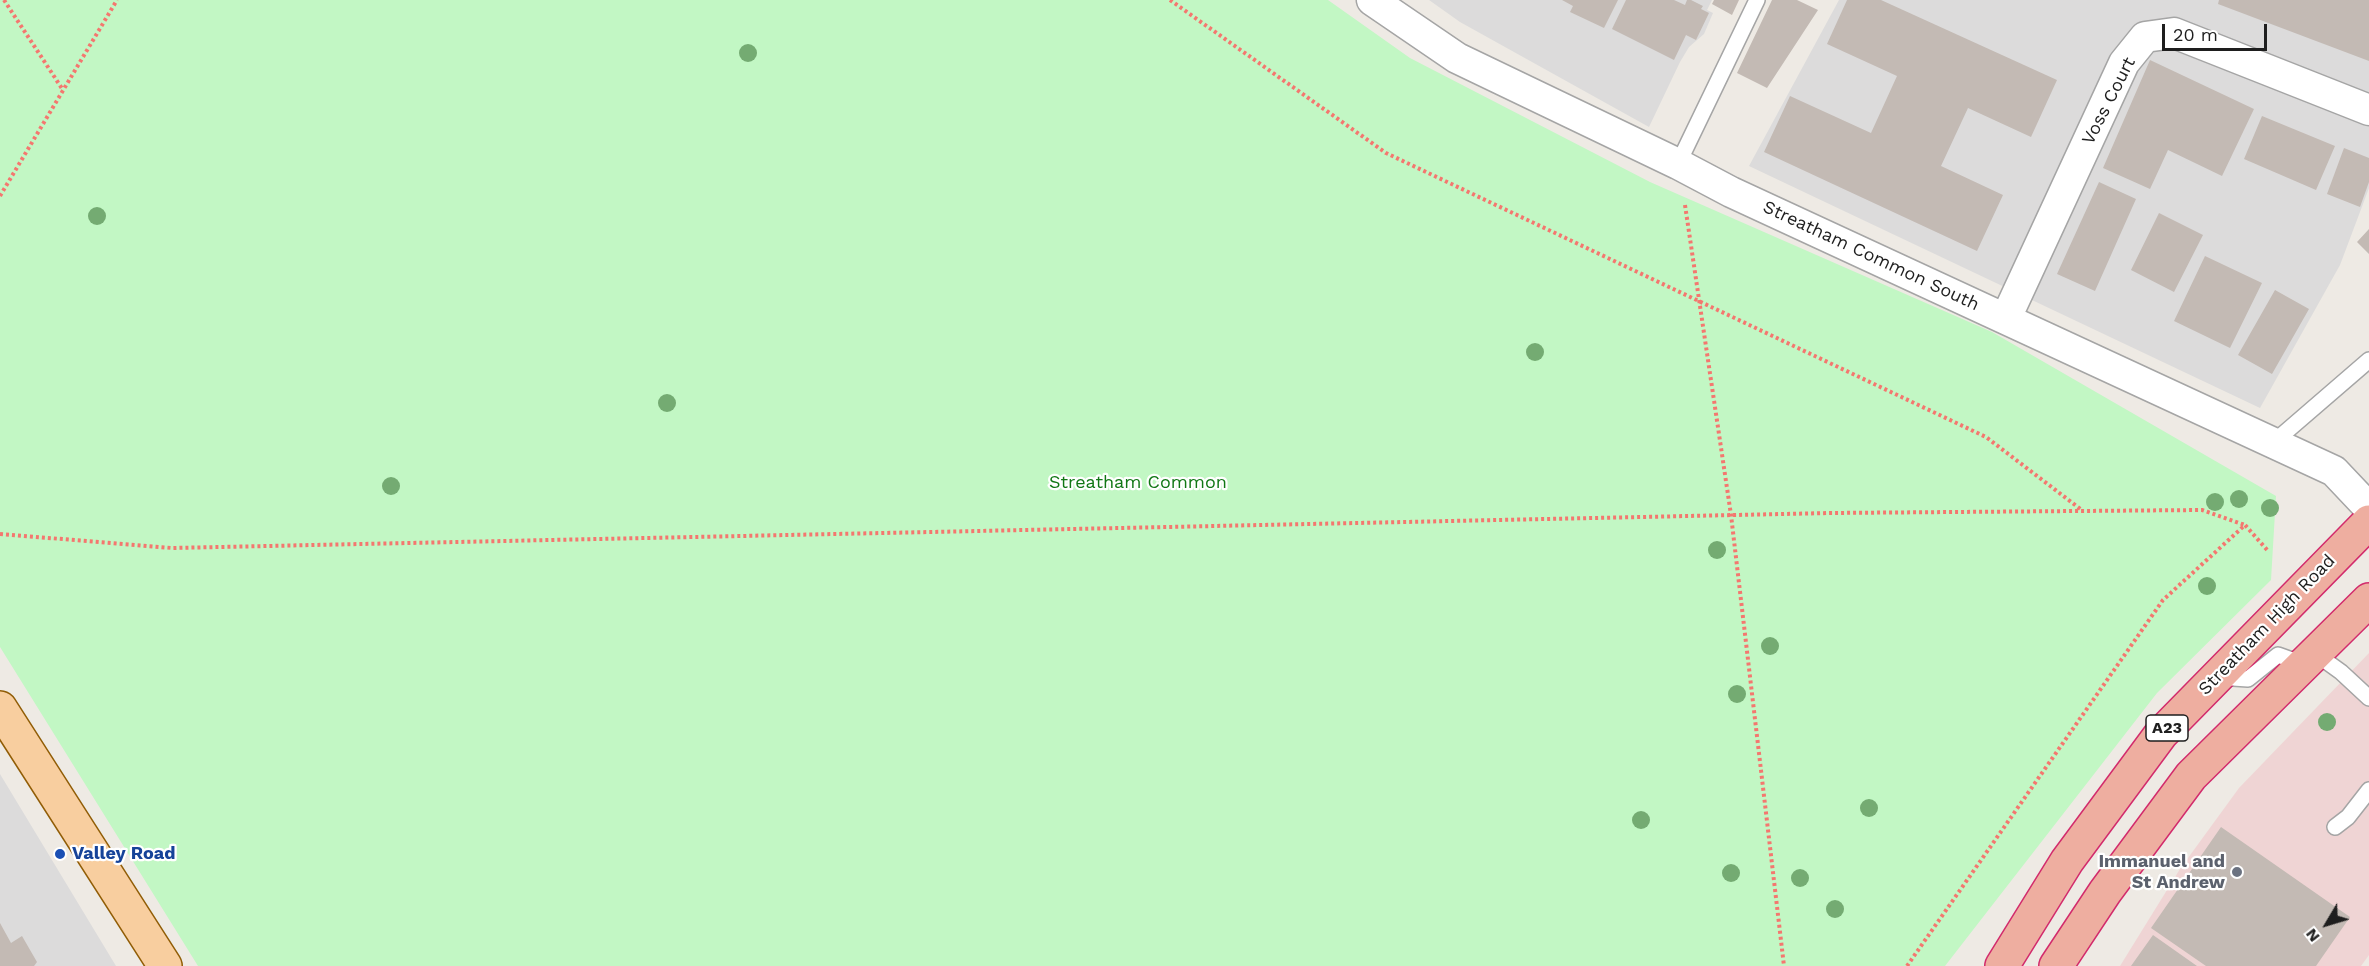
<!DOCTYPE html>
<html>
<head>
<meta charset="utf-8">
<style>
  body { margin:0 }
  #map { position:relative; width:2369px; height:966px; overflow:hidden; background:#eeeae4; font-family:"Work Sans",sans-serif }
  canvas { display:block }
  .north { position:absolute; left:2297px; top:894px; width:60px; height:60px; -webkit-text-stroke:4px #fff; paint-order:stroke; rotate:232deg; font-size:16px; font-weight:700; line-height:24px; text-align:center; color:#1e1e1e }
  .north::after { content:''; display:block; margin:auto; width:21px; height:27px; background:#1e1e1e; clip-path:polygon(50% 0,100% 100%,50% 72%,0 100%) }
  .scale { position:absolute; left:2162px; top:24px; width:105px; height:27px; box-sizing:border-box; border:3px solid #1e1e1e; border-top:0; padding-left:8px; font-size:18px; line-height:21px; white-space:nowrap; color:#1e1e1e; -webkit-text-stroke:4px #fff; paint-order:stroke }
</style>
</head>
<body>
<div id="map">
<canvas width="2369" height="966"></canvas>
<div class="north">N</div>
<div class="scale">20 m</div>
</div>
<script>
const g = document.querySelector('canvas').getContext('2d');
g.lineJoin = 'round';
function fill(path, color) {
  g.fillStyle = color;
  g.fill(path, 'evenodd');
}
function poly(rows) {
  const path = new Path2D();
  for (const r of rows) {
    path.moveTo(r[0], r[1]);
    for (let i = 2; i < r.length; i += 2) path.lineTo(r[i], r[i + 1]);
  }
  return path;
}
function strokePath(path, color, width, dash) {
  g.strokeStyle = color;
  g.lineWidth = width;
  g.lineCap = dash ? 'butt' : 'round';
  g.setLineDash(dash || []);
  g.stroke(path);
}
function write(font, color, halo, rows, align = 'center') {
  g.font = font + ' "Work Sans",sans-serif';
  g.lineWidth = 4.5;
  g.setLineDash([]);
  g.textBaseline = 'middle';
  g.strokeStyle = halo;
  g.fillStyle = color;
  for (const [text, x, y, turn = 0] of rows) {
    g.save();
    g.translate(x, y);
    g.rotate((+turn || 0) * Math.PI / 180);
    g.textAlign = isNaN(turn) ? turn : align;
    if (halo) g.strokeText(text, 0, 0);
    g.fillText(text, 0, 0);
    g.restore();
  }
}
const residential = poly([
  [1429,0,1712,0,1707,10,1713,13,1704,34,1689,47,1680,62,1649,127,1460,22],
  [1839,0,2369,0,2369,188,2340,265,2260,408,1749,166],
  [0,774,116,966,0,966]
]);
const commercial = poly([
  [2369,653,2369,955,2361,966,2120,966,2180,869,2239,788]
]);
const park = poly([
  [0,0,1328,0,1410,58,1650,182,1992,332,2276,496,2271,580,2157,693,1945,966,198,966,0,647]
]);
const building = poly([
  [1562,0,1618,0,1604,28,1570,12,1573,6],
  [1626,0,1674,0,1685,5,1687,0,1691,0,1703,6,1701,9,1709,13,1696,40,1686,35,1674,60,1612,29],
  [1714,0,1739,0,1732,15,1712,4],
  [1772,0,1797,0,1818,10,1767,88,1737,73],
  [1847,0,1881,0,2057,80,2031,137,1968,108,1941,166,2003,195,1977,251,1764,152,1790,96,1871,133,1897,76,1827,44],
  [2219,0,2369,0,2369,61,2218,4],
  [2150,60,2254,109,2222,176,2168,150,2150,189,2103,168],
  [2262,116,2335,146,2316,190,2244,159],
  [2344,148,2369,158,2369,182,2360,207,2327,194],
  [2099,182,2136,199,2095,291,2057,274],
  [2159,213,2203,235,2174,292,2131,270],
  [2369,229,2369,254,2357,242],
  [2205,256,2262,283,2230,348,2174,321],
  [2275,290,2309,309,2272,374,2238,355],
  [2221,827,2350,917,2316,966,2206,966,2151,928],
  [0,923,11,943,22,936,37,962,34,966,0,966],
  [2153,935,2197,966,2131,966]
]);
const path = poly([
  [4,0,63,90],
  [1170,0,1386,153,1986,437,2083,511],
  [0,196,117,0],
  [1685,205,1731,515,1784,966],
  [0,534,172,548,1830,513,2202,510,2245,525],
  [1907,966,2163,600,2245,525,2269,552]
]);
const service = poly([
  [1678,164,1757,0],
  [2274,442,2369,360],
  [2218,677,2248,679,2278,655,2292,660,2316,654,2341,672,2369,698],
  [2335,827,2348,817,2369,790]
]);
const minor = poly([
  [1372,0,1457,58,1678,164,1731,192,2334,471,2369,508],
  [2006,318,2124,63,2145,37,2174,33,2369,110]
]);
const primary = poly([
  [0,708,165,966]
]);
const trunk = poly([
  [2002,966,2067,861,2161,734,2369,522],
  [2056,966,2105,892,2191,776,2369,600]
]);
const trees = [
  [748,53],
  [97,216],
  [1535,352],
  [667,403],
  [391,486],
  [2239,499],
  [2215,502],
  [2270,508],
  [1717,550],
  [2207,586],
  [1770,646],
  [1737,694],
  [2327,722],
  [1869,808],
  [1641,820],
  [1731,873],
  [1800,878],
  [1835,909]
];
const markers = [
  [60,854,6,"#1a4fb4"],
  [2237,872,6,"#6b7280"]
];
const shields = [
  [2167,728,42]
];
const shieldNames = [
  ["A23",2167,728]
];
const streetNames = [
  ["Voss Court",2109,101,-63],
  ["Streatham Common South",1871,256,25],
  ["Streatham High Road",2267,625,-46]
];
const parkNames = [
  ["Streatham Common",1138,483]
];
const transitNames = [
  ["Valley Road",72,854]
];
const worshipNames = [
  ["Immanuel and",2225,862],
  ["St Andrew",2225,883]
];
fill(residential, '#dcdbdb');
fill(commercial, '#efd4d4');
fill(park, '#c2f7c4');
fill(building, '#c3bab4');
strokePath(service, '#a5a5a5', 18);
strokePath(minor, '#a5a5a5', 33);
strokePath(primary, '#915d06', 36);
strokePath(trunk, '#d22b6c', 36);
strokePath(path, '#f4776f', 4, [3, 3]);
strokePath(service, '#fff', 15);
strokePath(minor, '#fff', 30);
strokePath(primary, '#f8ce9f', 33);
strokePath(trunk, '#eeaea0', 33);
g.fillStyle = '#74ab72';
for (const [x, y] of trees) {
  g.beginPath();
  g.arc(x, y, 9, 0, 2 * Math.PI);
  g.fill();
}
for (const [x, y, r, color] of markers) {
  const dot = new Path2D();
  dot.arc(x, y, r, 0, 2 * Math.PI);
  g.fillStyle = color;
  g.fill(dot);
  strokePath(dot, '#fff', 2);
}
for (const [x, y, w] of shields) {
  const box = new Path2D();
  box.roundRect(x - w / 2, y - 13, w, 26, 4.5);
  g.fillStyle = '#fff';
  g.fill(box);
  strokePath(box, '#1e1e1e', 1.5);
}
write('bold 16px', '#1e1e1e', null, shieldNames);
write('18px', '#1e1e1e', '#fff', streetNames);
write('18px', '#107714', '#fff', parkNames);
write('bold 18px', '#164399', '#fff', transitNames, 'left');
write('bold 18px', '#5b616d', '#fff', worshipNames, 'right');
</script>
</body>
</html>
